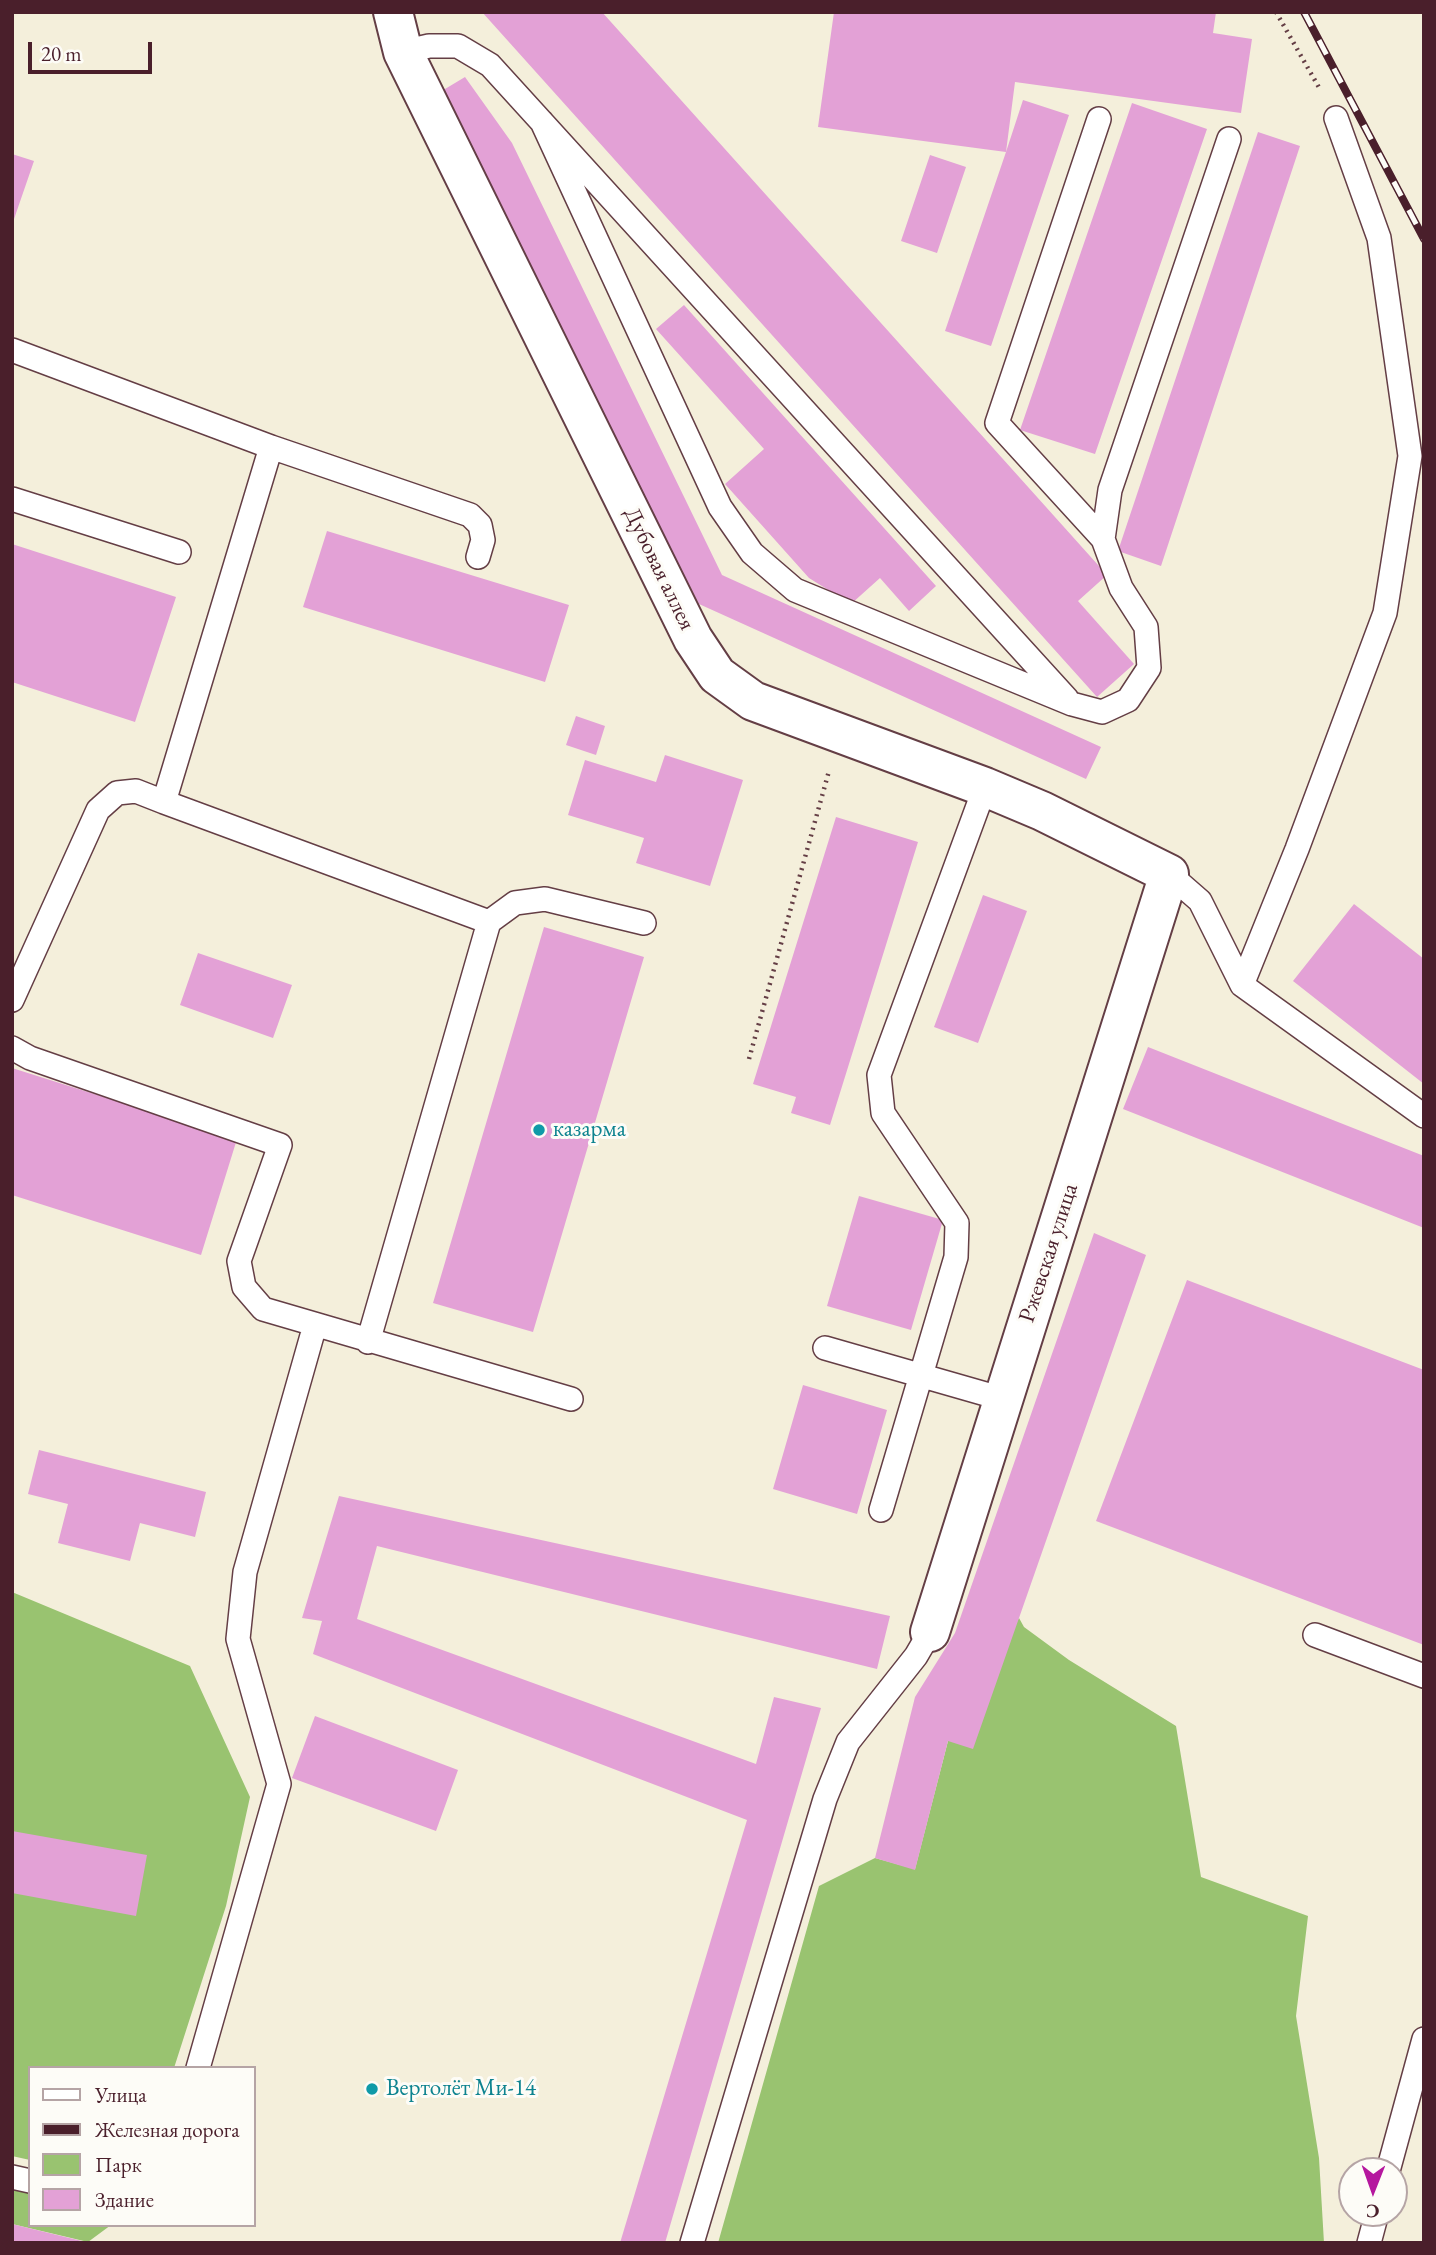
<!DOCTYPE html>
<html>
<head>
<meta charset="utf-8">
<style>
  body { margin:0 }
  #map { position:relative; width:1436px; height:2255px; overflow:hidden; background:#f4efdb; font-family:"EB Garamond",serif }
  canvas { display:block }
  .frame { position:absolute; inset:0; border:14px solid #4a1f2b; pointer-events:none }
  .legend { position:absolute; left:28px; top:2066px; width:228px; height:161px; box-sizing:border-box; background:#fdfcf7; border:2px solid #b5a4a5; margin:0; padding:9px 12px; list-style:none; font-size:21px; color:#4a1f2b }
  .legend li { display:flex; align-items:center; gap:14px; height:35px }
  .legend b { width:35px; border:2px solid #b5a4a5 }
  .north { position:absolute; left:1338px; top:2157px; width:70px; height:70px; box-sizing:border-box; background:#fdfcf7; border:2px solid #b5a4a5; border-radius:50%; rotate:181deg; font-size:19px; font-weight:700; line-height:28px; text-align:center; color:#4a1f2b }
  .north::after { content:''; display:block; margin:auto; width:24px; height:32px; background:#b5179e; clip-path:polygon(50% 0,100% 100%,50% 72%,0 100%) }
  .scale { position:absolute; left:28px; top:42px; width:124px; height:32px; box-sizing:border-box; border:4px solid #4a1f2b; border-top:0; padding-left:9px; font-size:21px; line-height:24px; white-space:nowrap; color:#4a1f2b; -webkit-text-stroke:5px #fdfcf7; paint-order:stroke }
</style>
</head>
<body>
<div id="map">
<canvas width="1436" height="2255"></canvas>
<div class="frame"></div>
<ul class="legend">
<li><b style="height:9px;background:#fff"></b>Улица</li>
<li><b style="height:9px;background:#4a1f2b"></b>Железная дорога</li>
<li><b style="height:19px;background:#99c370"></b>Парк</li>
<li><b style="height:19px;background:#e3a1d6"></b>Здание</li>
</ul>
<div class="north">С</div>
<div class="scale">20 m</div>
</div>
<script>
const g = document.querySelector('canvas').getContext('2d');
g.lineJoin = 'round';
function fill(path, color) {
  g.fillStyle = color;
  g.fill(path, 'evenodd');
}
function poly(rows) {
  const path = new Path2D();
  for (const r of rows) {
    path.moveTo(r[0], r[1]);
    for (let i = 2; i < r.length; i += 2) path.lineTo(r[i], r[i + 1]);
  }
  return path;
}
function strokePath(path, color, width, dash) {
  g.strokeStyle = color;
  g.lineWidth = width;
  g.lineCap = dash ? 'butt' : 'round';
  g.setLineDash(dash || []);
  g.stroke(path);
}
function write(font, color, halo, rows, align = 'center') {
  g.font = font + ' "EB Garamond",serif';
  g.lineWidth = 6;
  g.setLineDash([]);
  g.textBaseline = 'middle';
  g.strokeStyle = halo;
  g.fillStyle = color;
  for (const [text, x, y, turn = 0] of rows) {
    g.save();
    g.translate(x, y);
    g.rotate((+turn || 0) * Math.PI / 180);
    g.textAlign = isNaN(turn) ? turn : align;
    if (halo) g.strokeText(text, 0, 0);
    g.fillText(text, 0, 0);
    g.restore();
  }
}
const green = poly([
  [12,1592,190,1666,250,1797,226,1906,174,2068,30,2068,30,2160,12,2156],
  [1019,1618,1024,1627,1069,1660,1176,1726,1201,1877,1308,1916,1296,2016,1319,2158,1324,2243,718,2243,819,1886,875,1858,915,1869,948,1741],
  [12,2184,30,2188,30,2225,111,2225,88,2242,12,2224]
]);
const building = poly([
  [482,12,602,12,1107,575,1078,601,1134,664,1097,697],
  [834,12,1216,12,1213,33,1252,39,1241,113,1015,82,1006,152,1023,100,1069,115,991,346,945,331,1006,152,818,127],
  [465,77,512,143,722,575,1101,747,1086,779,699,604,440,92],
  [1132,103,1207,129,1095,454,1020,430],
  [1258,132,1300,146,1161,566,1118,551],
  [12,154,34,161,13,222,12,222],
  [930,155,966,167,937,253,901,241],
  [684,305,936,586,909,611,880,578,851,604,809,578,725,484,764,449,656,329],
  [327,531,569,605,545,682,303,607],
  [12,544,176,597,135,722,12,682],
  [576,716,605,726,596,755,566,745],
  [665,755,743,780,710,886,636,863,644,838,568,815,585,760,656,782],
  [836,817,918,842,830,1125,791,1113,796,1097,753,1084],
  [983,895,1027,911,978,1043,934,1027],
  [1354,904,1424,959,1424,1084,1293,981],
  [544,927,644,957,533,1332,433,1303],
  [198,953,292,985,273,1038,180,1005],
  [1148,1047,1424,1156,1424,1228,1123,1109],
  [12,1068,237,1139,201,1255,12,1195],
  [859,1196,943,1220,911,1330,827,1306],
  [1094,1233,1146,1255,1019,1618,973,1749,948,1741,915,1870,875,1858,915,1697,955,1633],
  [1187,1280,1424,1370,1424,1645,1096,1521],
  [803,1385,887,1410,857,1514,773,1489],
  [39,1450,206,1492,195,1537,140,1523,130,1561,58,1543,68,1504,28,1494],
  [339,1496,890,1616,877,1669,377,1546,357,1619,756,1764,774,1697,821,1708,665,2243,620,2243,747,1820,313,1654,322,1621,302,1618],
  [315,1716,458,1770,436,1831,292,1778],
  [12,1831,147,1855,136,1916,12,1893],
  [12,2224,86,2242,86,2243,12,2243]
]);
const path = poly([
  [1276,12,1321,91],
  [749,1059,829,771]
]);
const lane = poly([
  [403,52,429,46,458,46,490,65,1067,699],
  [542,122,720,507,752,553,795,590,1072,704,1102,712,1128,700,1149,668,1146,627,1121,588,1103,539,997,423,1099,119],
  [12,350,271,447,164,802,489,922],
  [271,447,470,515,480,525,483,540,478,557],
  [12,499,179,552],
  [1103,539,1110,490,1229,139],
  [1169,874,1200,901,1242,985,1424,1116],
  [1242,985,1297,849,1385,613,1410,456,1379,238,1336,118],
  [12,1000,98,810,117,793,136,791,164,802],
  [12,1048,30,1058,280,1145,239,1261,244,1287,263,1309,571,1399],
  [368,1342,489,922,515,903,545,899,644,923],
  [825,1348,1003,1399],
  [881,1510,956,1257,957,1223,883,1113,879,1075,985,787],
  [1315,1635,1424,1676],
  [198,2068,279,1784,238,1639,245,1572,315,1325],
  [1388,2171,1424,2039],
  [12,2177,30,2181],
  [692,2243,825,1799,848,1742,916,1656,930,1632],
  [1369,2243,1377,2213]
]);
const street = poly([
  [393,12,403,52,693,639,717,675,753,701,985,787,1042,811,1169,874,930,1632]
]);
const rail = poly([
  [1304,12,1424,239]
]);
const markers = [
  [539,1130,7,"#0f9aa8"],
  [372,2089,7,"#0f9aa8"]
];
const streetNames = [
  ["Дубовая аллея",659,569,64],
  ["Ржевская улица",1049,1253,-72]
];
const cultureNames = [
  ["казарма",553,1130],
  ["Вертолёт Ми-14",386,2089]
];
fill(green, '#99c370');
fill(building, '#e3a1d6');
strokePath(lane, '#643e45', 26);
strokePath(street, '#643e45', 42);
strokePath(path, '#643e45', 4.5, [2, 5]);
strokePath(lane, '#fff', 23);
strokePath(street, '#fff', 38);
strokePath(rail, '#4a1f2b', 8);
strokePath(rail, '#fdfcf7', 5, [16]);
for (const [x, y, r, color] of markers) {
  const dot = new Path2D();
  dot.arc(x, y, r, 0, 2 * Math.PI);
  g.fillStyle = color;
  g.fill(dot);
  strokePath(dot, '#fdfcf7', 2.5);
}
write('23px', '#4a1f2b', '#fdfcf7', streetNames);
write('23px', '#0d838f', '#fdfcf7', cultureNames, 'left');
</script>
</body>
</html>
